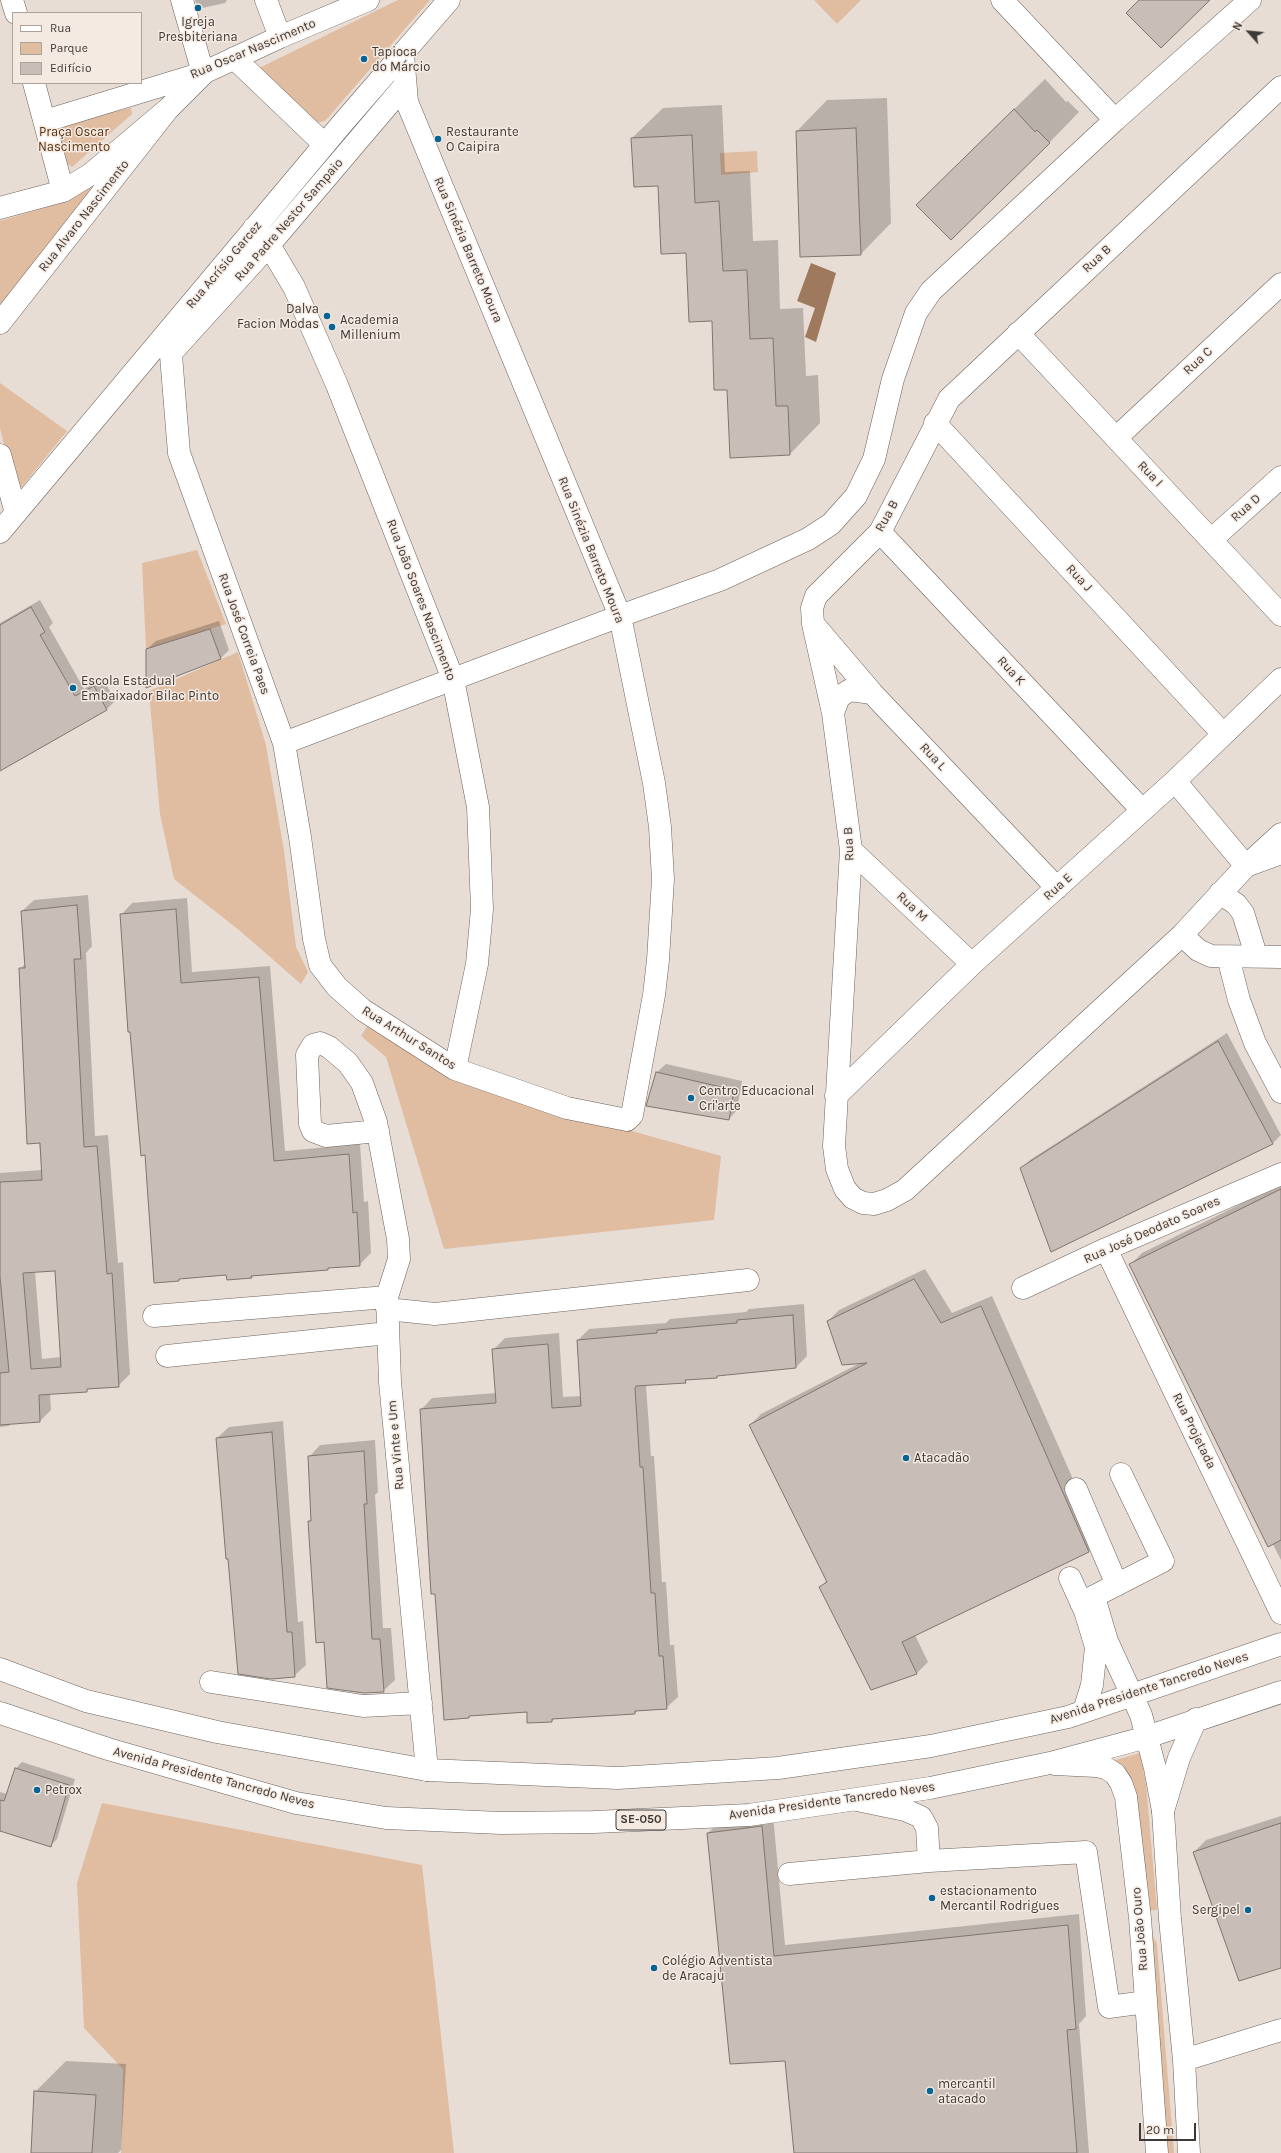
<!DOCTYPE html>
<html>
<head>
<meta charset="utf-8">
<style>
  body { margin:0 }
  #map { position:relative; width:1281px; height:2153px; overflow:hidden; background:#e8ddd5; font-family:Karla,sans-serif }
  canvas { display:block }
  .legend { position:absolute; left:12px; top:12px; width:130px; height:72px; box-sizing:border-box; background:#f5eae2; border:1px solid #aca39d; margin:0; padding:5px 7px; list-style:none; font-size:12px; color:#3e3936 }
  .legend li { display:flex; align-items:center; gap:8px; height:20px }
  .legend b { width:20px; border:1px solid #aca39d }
  .north { position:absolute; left:1229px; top:12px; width:40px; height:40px; -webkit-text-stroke:3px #f5eae2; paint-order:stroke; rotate:297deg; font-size:11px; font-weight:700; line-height:16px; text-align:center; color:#3e3936 }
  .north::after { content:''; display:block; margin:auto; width:14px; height:18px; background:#3e3936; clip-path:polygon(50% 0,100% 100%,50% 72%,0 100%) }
  .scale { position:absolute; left:1139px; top:2123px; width:57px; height:18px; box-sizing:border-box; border:2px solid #3e3936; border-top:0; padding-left:5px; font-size:12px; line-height:14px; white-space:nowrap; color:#3e3936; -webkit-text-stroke:3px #f5eae2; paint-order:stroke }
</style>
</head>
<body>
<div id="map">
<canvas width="1281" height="2153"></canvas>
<ul class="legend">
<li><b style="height:5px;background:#fff"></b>Rua</li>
<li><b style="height:11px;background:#e0bca1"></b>Parque</li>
<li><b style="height:11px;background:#c9beb7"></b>Edifício</li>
</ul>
<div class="north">N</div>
<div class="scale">20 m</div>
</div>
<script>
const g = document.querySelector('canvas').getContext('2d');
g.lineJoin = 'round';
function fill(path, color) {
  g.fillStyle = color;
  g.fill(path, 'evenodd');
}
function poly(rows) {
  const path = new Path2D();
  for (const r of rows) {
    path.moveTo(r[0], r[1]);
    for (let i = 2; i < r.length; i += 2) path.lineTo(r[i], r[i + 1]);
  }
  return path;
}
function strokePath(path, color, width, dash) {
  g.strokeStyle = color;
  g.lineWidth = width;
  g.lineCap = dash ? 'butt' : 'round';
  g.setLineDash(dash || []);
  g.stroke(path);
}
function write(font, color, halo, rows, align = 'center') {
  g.font = font + ' Karla,sans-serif';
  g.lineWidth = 3;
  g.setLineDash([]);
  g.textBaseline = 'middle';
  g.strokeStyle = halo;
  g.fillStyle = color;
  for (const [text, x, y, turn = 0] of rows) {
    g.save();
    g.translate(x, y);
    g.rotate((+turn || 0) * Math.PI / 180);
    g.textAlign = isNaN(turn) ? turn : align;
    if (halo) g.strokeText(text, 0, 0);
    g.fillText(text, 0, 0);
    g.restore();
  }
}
const green = poly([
  [398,0,430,0,325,121,316,123,253,71],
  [814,0,861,0,837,24],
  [131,108,132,114,72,167,58,158,53,124],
  [136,149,0,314,0,221,57,204],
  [757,151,758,172,721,175,720,153],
  [0,383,67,431,16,494,0,428],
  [197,550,226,624,146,649,142,563],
  [238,652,266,745,284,851,296,947,308,972,301,984,239,930,174,879,160,814,149,691],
  [368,1025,414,1056,468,1085,721,1156,714,1220,444,1249,386,1057,361,1036],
  [1140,1753,1146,1784,1157,1910,1140,1911,1109,1762],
  [102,1803,422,1865,454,2153,121,2153,123,2069,84,2028,77,1883],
  [1148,1925,1157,1944,1174,2153,1162,2153]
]);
const water = poly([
  [811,263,836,273,816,342,805,337,815,308,797,301]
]);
const shadow = poly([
  [195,0,227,0,225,3,198,9],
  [1045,79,1066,102,1068,101,1079,112,1049,143,948,174],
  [887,98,891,223,861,254,797,131,827,100],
  [722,105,725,172,750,171,753,241,778,240,780,309,803,308,806,376,818,375,820,423,790,454,728,389,713,320,687,252,659,185,632,138,663,108],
  [40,600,53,623,49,627,84,689,103,678,115,701,107,709,0,770,0,623],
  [219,621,229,650,220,659,147,649,156,641],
  [88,895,92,946,86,953,95,1136,108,1135,118,1263,123,1262,130,1374,118,1386,50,1393,51,1410,40,1421,12,1423,9,1426,0,1427,0,1173,42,1170,20,969,26,963,22,911,34,900],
  [56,1270,61,1357,42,1359,35,1272],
  [187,898,192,972,270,966,285,1151,360,1144,364,1202,368,1201,371,1253,359,1265,331,1267,328,1269,254,1275,251,1277,227,1274,181,1277,179,1280,146,1154,121,915,132,903],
  [1227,1033,1281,1135,1273,1143,1052,1251,1021,1169,1030,1160],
  [666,1064,742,1081,737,1110,729,1119,657,1072],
  [1281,1184,1281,1560,1130,1265,1142,1253],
  [925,1269,952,1313,992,1296,1100,1540,1089,1551,915,1635,928,1662,917,1673,820,1588,827,1580,750,1425,761,1414,860,1363,828,1321,839,1310],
  [804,1304,807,1356,796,1367,719,1375,716,1377,688,1379,685,1382,646,1385,651,1456,654,1456,662,1582,666,1582,670,1645,674,1645,678,1697,666,1708,638,1710,635,1713,554,1718,552,1721,528,1711,471,1715,468,1717,421,1410,432,1398,496,1393,493,1350,505,1338,559,1333,563,1397,582,1396,578,1340,589,1329,666,1323,670,1319,746,1312,749,1309],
  [283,1421,298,1622,303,1621,306,1665,294,1676,217,1438,229,1427],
  [375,1440,378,1492,375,1495,383,1628,391,1628,395,1680,383,1691,325,1641,309,1522,312,1519,309,1457,320,1445],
  [22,1762,75,1779,57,1839,50,1846,0,1830,0,1792,7,1794,15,1769],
  [773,1815,785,1945,1079,1914,1086,2016,1079,2024,1089,2153,795,2153,786,2060,708,1833,719,1822],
  [1281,1816,1281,1967,1194,1852,1206,1840],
  [66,2061,126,2064,121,2150,118,2153,32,2153,35,2092]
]);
const building = poly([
  [1139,0,1210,0,1161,48,1126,13,1139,0],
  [1014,109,1035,132,1037,130,1050,143,951,240,916,205,1014,109],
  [856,128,861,255,800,257,796,131,856,128],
  [692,135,695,203,719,201,723,271,747,270,750,339,773,338,776,406,788,406,790,455,730,458,727,390,714,390,712,321,689,322,686,253,661,254,658,186,634,187,631,138,692,135],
  [31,607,45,632,40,635,75,696,94,686,107,710,0,771,0,625,31,607],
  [210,629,221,659,146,688,146,649,210,629],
  [77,905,81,959,74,959,84,1147,97,1146,107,1274,112,1273,119,1387,87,1389,87,1392,39,1395,40,1422,0,1425,0,1373,9,1372,0,1277,0,1182,42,1180,40,1143,27,1144,19,968,25,968,21,911,77,905],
  [55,1271,61,1367,31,1369,23,1273,55,1271],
  [176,909,181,983,259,977,274,1161,349,1154,353,1213,357,1212,360,1266,328,1268,328,1270,251,1276,252,1278,227,1280,226,1275,179,1279,179,1281,154,1283,145,1155,141,1156,130,1032,128,1032,120,914,176,909],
  [1218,1041,1273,1144,1051,1252,1020,1168,1218,1041],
  [656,1072,734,1090,729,1120,646,1106,656,1072],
  [1281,1189,1281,1540,1268,1547,1129,1264,1281,1189],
  [914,1279,941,1323,981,1306,1089,1552,902,1642,917,1674,871,1690,819,1587,827,1582,749,1425,867,1363,842,1365,827,1321,914,1279],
  [793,1315,796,1368,717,1376,717,1378,685,1380,686,1383,636,1386,635,1388,640,1467,643,1467,651,1593,655,1593,659,1656,663,1656,667,1709,635,1711,635,1714,552,1719,552,1722,527,1723,527,1712,469,1716,469,1718,444,1720,435,1594,431,1594,420,1409,496,1403,492,1349,548,1344,552,1408,581,1406,577,1340,657,1333,657,1330,737,1323,737,1320,793,1315],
  [272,1432,287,1632,292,1632,295,1677,271,1679,238,1674,228,1559,226,1559,216,1438,272,1432],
  [364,1451,367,1504,364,1504,372,1639,380,1639,384,1692,364,1693,327,1688,324,1642,316,1643,308,1521,311,1521,308,1456,364,1451],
  [15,1768,69,1785,51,1847,0,1831,0,1800,4,1801,15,1768],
  [1281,1823,1281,1968,1239,1981,1193,1852,1281,1823],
  [762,1826,774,1956,1068,1925,1076,2029,1067,2030,1077,2153,794,2153,785,2061,730,2064,707,1833,762,1826],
  [34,2091,96,2095,92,2153,31,2153,34,2091]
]);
const minor = poly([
  [12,0,16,13],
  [182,0,203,73],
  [266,0,280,37],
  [1002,0,1115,120],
  [234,58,324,144],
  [34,83,63,191],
  [1281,87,949,399,880,532,816,596,812,608,813,624,833,713,851,850,834,1146,837,1169,845,1189,853,1198,863,1203,874,1204,887,1200,905,1190,1182,935,1246,866,1281,853],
  [45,121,203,73,280,37,368,0],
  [0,208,63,191,91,174,168,109,203,74],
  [254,228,269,245,294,287,337,385,453,679,478,807,482,909,477,964,455,1069],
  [0,323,168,109],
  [169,331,179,453,284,743,300,837,314,939,320,965,337,987,363,1010,455,1069,567,1108,627,1120,632,1115,654,995,658,960,663,879,660,827,654,783,620,616,407,102,403,54],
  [1018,333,1281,615],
  [171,353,269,245,405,85],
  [935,423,1223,734],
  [1116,438,1281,284],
  [0,455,16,513],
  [0,532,341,125,449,0],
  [880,532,1142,810],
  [1212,539,1281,477],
  [815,626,872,693,1057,888],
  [833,713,839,697,850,690,872,693],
  [284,743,620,616,720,580,808,539,831,524,856,496,874,459,893,379,916,313,931,291,1115,120,1250,0],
  [1175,781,1246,866,1281,834],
  [851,850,972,964],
  [1220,893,1236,904,1243,913,1256,955],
  [1182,935,1198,950,1211,956,1281,957],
  [1228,957,1239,1000,1255,1043,1281,1092],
  [836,1096,972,964,1175,781,1281,679],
  [378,1131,326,1136,313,1131,310,1124,307,1055,313,1045,320,1043,329,1047,348,1063,362,1083,376,1122,398,1239,399,1259,387,1297,390,1382,427,1770],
  [1106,1249,1281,1613],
  [1023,1288,1106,1249,1281,1174],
  [387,1309,435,1314,748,1280],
  [154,1316,387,1297],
  [167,1356,388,1333],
  [1076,1489,1117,1585],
  [1070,1578,1085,1611,1096,1647,1092,1685,1084,1711],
  [1094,1597,1107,1641,1141,1715,1155,1768,1163,1811,1170,1919,1184,2060,1189,2153],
  [1081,1603,1163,1561,1121,1474],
  [211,1682,363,1706,421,1703],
  [1055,1764,1096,1766,1106,1768,1115,1774,1121,1783,1126,1797,1140,1918,1157,2153],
  [857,1800,905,1810,921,1817,927,1828,929,1861],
  [789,1874,929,1861,1086,1852,1109,2007,1146,2002],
  [1184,2060,1281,2030]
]);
const major = poly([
  [0,1669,86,1701,217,1732,427,1770,618,1778,778,1768,931,1746,1068,1717,1281,1644],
  [0,1713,108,1749,296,1803,386,1818,501,1823,594,1822,749,1815,930,1788,1050,1763,1147,1737,1281,1692],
  [1163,1811,1179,1758,1196,1719]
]);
const markers = [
  [198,8,4,"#056494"],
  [364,59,4,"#056494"],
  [438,139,4,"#056494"],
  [327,316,4,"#056494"],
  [332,327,4,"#056494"],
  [73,688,4,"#056494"],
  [691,1098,4,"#056494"],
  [906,1458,4,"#056494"],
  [37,1790,4,"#056494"],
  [932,1898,4,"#056494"],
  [1248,1910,4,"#056494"],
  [654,1968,4,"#056494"],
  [930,2091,4,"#056494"]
];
const shields = [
  [641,1820,50]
];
const shieldNames = [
  ["SE-050",641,1820]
];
const poiNames = [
  ["Igreja",198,22,"center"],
  ["Presbiteriana",198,37,"center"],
  ["Tapioca",372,52],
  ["do Márcio",372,67],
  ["Restaurante",446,132],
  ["O Caipira",446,147],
  ["Dalva",319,309,"right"],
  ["Facion Modas",319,324,"right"],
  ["Academia",340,320],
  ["Millenium",340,335],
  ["Escola Estadual",81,681],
  ["Embaixador Bilac Pinto",81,696],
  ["Centro Educacional",699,1091],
  ["Cri'arte",699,1106],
  ["Atacadão",914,1458],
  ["Petrox",45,1790],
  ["estacionamento",940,1891],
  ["Mercantil Rodrigues",940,1906],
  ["Sergipel",1240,1910,"right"],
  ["Colégio Adventista",662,1961],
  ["de Aracaju",662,1976],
  ["mercantil",938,2084],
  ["atacado",938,2099]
];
const streetNames = [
  ["Rua Oscar Nascimento",253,49,-23],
  ["Rua Alvaro Nascimento",84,216,-52],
  ["Rua Padre Nestor Sampaio",289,220,-49],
  ["Rua Sinézia Barreto Moura",468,250,67],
  ["Rua B",1097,259,-43],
  ["Rua Acrísio Garcez",224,265,-50],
  ["Rua C",1198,361,-43],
  ["Rua I",1150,474,46],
  ["Rua D",1246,508,-42],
  ["Rua B",887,516,-61],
  ["Rua Sinézia Barreto Moura",591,550,68],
  ["Rua J",1079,578,47],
  ["Rua João Soares Nascimento",421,600,69],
  ["Rua José Correia Paes",244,634,70],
  ["Rua K",1011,671,47],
  ["Rua L",933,757,47],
  ["Rua B",849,844,-93],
  ["Rua E",1058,887,-42],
  ["Rua M",912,907,43],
  ["Rua Arthur Santos",409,1038,32],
  ["Rua José Deodato Soares",1152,1230,-24],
  ["Rua Projetada",1194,1431,64],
  ["Rua Vinte e Um",396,1445,-95],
  ["Avenida Presidente Tancredo Neves",1149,1688,-18],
  ["Avenida Presidente Tancredo Neves",214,1778,15],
  ["Avenida Presidente Tancredo Neves",832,1801,-8],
  ["Rua João Ouro",1140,1929,-95]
];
const parkNames = [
  ["Praça Oscar",74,132],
  ["Nascimento",74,147]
];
fill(green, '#e0bca1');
fill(water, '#9e795d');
fill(shadow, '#0003');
fill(building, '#c9beb7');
strokePath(building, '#7f756e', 1);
strokePath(minor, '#6c635c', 23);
strokePath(major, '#6c635c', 23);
strokePath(minor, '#fff', 22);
strokePath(major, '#fff', 22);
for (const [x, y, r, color] of markers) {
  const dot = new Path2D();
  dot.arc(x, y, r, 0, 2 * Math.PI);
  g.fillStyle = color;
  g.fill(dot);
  strokePath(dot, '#f5eae2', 1.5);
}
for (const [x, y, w] of shields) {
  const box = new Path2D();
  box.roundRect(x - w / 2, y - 10, w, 20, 3);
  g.fillStyle = '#f5eae2';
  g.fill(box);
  strokePath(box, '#3e3936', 1);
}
write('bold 12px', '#3e3936', null, shieldNames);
write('13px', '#3e3936', '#f5eae2', poiNames, 'left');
write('13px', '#3e3936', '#f5eae2', streetNames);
write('13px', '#5a3310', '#f5eae2', parkNames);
</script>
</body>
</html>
